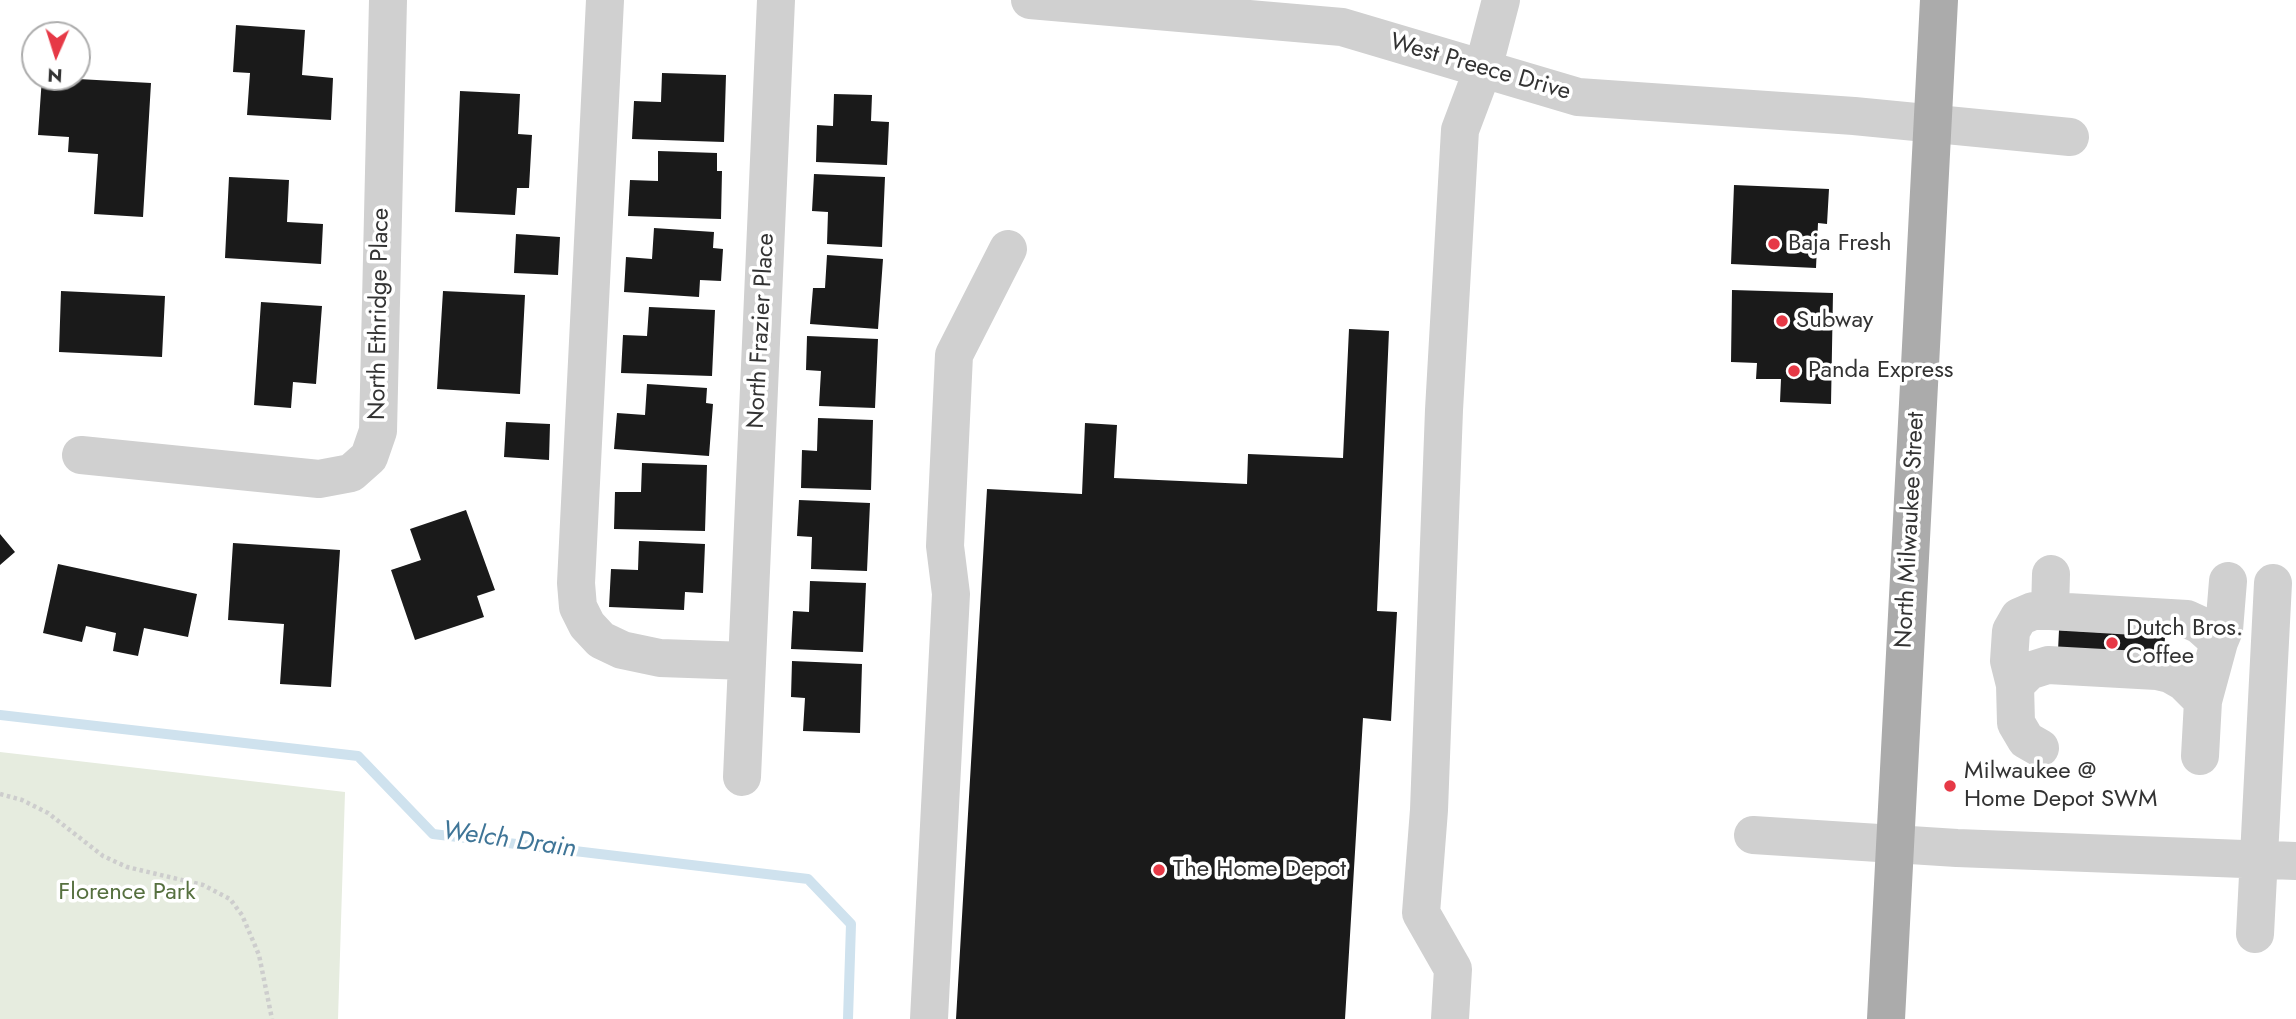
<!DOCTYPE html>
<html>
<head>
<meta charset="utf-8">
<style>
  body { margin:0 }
  #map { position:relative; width:2296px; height:1019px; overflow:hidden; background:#fff; font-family:Jost,sans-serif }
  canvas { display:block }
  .north { position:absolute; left:21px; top:21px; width:70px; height:70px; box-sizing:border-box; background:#fff; border:2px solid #adadad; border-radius:50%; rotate:183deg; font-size:19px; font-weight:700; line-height:28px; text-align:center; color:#333 }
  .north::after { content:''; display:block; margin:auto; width:24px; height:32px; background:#e63946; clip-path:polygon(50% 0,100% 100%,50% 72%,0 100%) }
</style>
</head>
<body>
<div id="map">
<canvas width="2296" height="1019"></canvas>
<div class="north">N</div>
</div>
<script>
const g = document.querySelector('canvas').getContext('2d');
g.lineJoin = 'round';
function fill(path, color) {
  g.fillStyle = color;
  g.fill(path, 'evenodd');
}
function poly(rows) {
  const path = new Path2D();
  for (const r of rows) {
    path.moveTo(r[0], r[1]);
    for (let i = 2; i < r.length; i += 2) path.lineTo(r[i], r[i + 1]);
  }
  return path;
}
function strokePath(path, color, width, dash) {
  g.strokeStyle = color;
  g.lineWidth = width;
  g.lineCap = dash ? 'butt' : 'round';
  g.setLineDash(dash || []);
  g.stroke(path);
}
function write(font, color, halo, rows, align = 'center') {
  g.font = font + ' Jost,sans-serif';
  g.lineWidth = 7;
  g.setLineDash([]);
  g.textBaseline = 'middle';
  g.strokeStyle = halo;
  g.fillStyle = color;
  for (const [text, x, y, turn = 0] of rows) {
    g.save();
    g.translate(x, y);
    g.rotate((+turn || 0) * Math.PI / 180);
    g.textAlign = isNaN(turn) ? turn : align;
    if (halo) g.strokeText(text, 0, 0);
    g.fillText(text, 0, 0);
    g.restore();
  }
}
const green = poly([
  [0,752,345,792,338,1019,0,1019]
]);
const stream = poly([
  [0,715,358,756,433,834,808,879,851,924,848,1019]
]);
const building = poly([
  [236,25,305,30,302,75,333,78,331,120,247,115,250,73,233,72],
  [662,73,726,75,724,142,632,139,634,101,661,102],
  [42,77,151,83,143,217,94,214,98,154,68,152,69,137,38,135],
  [460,91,520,94,518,134,532,135,529,188,517,188,515,215,455,212],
  [834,94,872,95,871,121,889,122,887,165,816,162,817,125,833,126],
  [658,151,717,153,717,171,722,171,721,219,628,216,630,180,658,181],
  [814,174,885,177,882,247,827,244,828,212,812,211],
  [229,177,289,180,287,222,323,224,321,264,225,258],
  [1734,185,1829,189,1827,224,1818,223,1816,268,1731,264],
  [654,228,714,232,713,248,723,249,721,281,700,280,699,297,624,292,626,257,652,259],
  [516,234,560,237,558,275,514,273],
  [827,255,883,259,878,329,810,324,813,288,825,288],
  [1732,290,1833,293,1831,404,1780,402,1781,379,1756,379,1757,363,1731,362],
  [61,291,165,296,162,357,59,352],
  [443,291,525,295,520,394,437,389],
  [261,302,322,306,316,384,293,382,291,408,254,405],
  [649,307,715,310,712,376,621,373,623,335,647,336],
  [1349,329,1389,331,1377,611,1397,612,1391,721,1363,718,1345,1019,956,1019,987,489,1082,494,1085,423,1117,425,1114,478,1247,484,1248,454,1343,458],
  [807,336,878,339,875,408,819,406,821,371,806,370],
  [647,384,707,388,706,403,713,404,709,456,614,449,617,413,645,415],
  [818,418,873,420,871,490,801,488,802,450,817,451],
  [506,422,550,424,549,460,504,457],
  [642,463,707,465,705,531,614,529,615,492,641,492],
  [799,500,870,503,867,571,811,569,812,537,797,536],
  [466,510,495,590,477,596,484,617,415,640,391,570,421,560,410,529],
  [0,534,15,552,0,565],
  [639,541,705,544,703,593,685,592,684,610,609,607,611,569,638,570],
  [233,543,340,550,331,687,280,684,284,624,228,620],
  [58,564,197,594,188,637,144,628,138,656,113,651,116,633,86,626,82,642,43,633],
  [810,581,866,583,863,652,791,649,793,611,809,612],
  [2059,630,2165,636,2164,657,2058,651],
  [792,661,862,664,860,733,803,731,805,698,791,697]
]);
const path = poly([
  [0,794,22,800,48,813,103,856,127,867,203,885,230,899,242,915,259,955,272,1019]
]);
const minor = poly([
  [605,0,576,583,578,607,587,625,601,640,622,650,660,658,747,661],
  [1030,0,1342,27,1578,97,1854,116,2070,137],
  [81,455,319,479,351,473,369,457,378,431,388,0],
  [2050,611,2051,574],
  [2015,685,2029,671,2048,665,2157,671,2170,674,2184,682,2203,701],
  [2040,748,2026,740,2016,723,2015,685,2009,661,2011,631,2019,617,2033,611,2050,611,2187,619,2200,625,2219,642],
  [2200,756,2203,701,2219,642,2224,630,2228,581],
  [742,777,776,0],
  [1753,835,1957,848,2296,861],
  [2255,934,2273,583],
  [929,1019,951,594,945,546,954,355,1008,249],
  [1450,1019,1453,969,1421,913,1429,810,1444,410,1460,130,1483,69,1501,0]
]);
const major = poly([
  [1886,1019,1939,0]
]);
const markers = [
  [1774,244,7,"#e63946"],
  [1782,321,7,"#e63946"],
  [1794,371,7,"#e63946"],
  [2112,643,7,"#e63946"],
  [1950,786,7,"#e63946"],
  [1159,870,7,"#e63946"]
];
const streetNames = [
  ["West Preece Drive",1480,68,16],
  ["North Ethridge Place",380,314,-89],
  ["North Frazier Place",762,331,-87],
  ["North Milwaukee Street",1911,530,-87]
];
const poiNames = [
  ["Baja Fresh",1788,244],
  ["Subway",1796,321],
  ["Panda Express",1808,371],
  ["Dutch Bros.",2126,629],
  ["Coffee",2126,657],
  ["Milwaukee @",1964,772],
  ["Home Depot SWM",1964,800],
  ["The Home Depot",1173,870]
];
const parkNames = [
  ["Florence Park",127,893]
];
const waterNames = [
  ["Welch Drain",509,841,8]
];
fill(green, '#e6ecdf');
strokePath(stream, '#cfe2ee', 10);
fill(building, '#1a1a1a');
strokePath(path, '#cdcdcd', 4.5, [3.5, 3.5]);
strokePath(minor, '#d0d0d0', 38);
strokePath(major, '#ababab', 38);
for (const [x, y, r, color] of markers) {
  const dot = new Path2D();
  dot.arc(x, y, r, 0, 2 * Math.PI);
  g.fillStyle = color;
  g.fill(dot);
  strokePath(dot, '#fff', 2.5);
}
write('24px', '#333', '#fff', streetNames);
write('24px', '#333', '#fff', poiNames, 'left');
write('24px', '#56703f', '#fff', parkNames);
write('italic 26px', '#3f7597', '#fff', waterNames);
</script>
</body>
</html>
